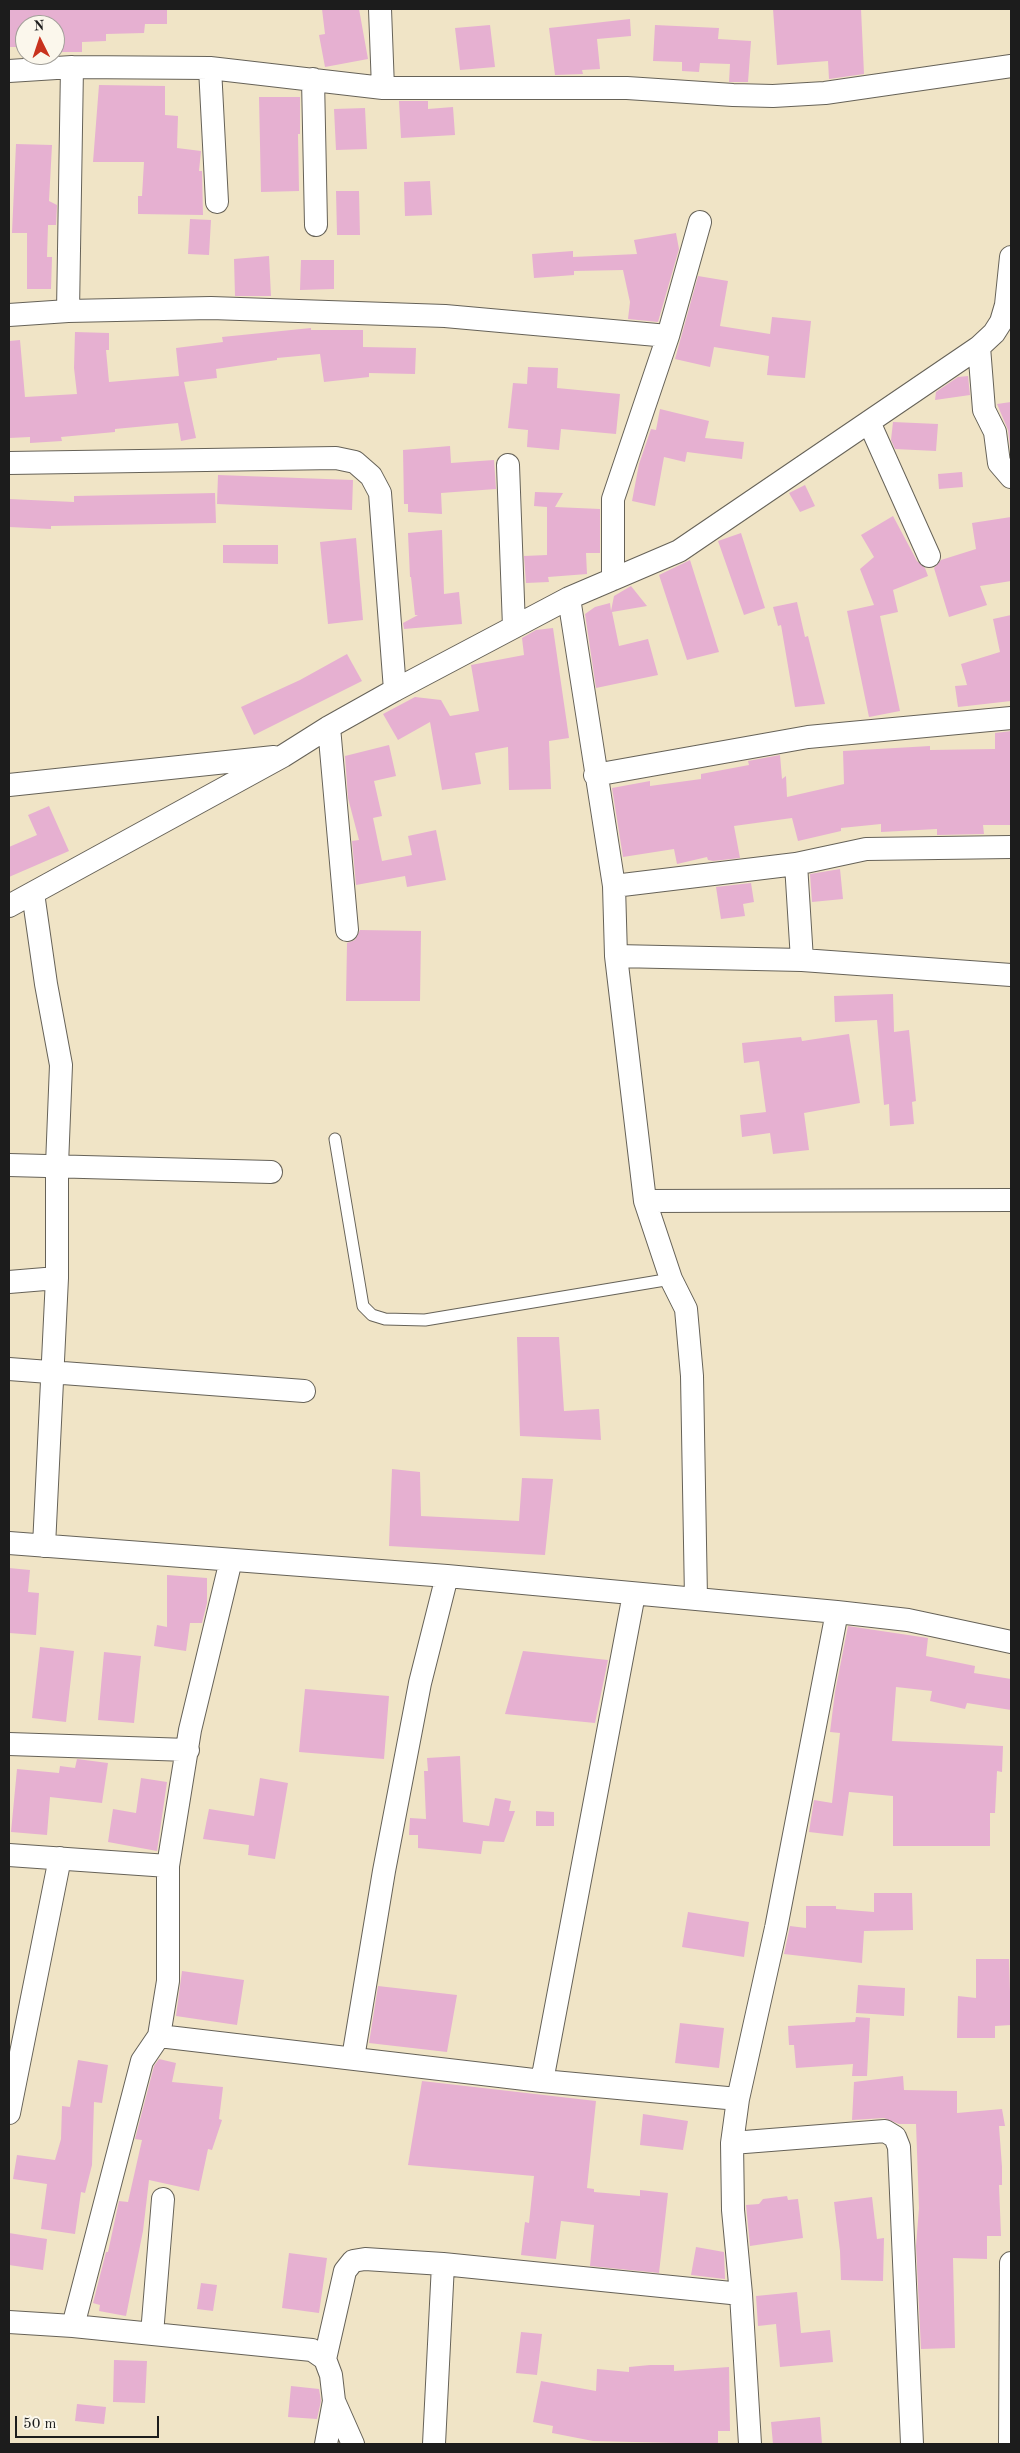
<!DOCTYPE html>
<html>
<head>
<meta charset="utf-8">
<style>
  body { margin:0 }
  #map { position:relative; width:1020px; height:2453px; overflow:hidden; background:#f0e4c6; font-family:"Old Standard TT",serif }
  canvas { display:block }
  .frame { position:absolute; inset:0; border:10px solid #1c1c1c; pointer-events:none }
  .north { position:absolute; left:15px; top:15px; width:50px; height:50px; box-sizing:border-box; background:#fbf7ec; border:1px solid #a29f99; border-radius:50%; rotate:356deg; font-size:14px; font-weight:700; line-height:20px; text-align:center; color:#1c1c1c }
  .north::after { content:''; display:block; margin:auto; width:18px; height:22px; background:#c8321e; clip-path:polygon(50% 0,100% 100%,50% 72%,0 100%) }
  .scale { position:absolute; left:15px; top:2416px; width:144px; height:22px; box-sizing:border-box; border:2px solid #1c1c1c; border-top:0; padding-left:6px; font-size:15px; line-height:18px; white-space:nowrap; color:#1c1c1c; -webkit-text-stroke:4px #fbf7ec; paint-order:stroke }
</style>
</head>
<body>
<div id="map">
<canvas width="1020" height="2453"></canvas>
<div class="frame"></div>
<div class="north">N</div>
<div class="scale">50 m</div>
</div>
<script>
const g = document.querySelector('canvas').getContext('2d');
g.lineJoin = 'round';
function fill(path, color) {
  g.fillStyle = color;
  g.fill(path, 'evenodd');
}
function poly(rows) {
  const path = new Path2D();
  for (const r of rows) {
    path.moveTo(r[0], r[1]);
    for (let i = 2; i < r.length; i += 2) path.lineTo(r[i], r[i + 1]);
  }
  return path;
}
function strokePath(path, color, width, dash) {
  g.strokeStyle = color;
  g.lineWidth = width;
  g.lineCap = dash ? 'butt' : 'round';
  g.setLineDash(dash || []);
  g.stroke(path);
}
const building = poly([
  [9,9,167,9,167,24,145,24,144,33,106,34,106,41,82,42,82,52,60,52,60,25,25,25,25,47,9,47],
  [322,9,359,9,368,59,325,67,319,35,325,34],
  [773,9,861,9,864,74,829,79,828,61,777,65],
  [630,19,631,36,597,39,600,69,582,70,583,74,555,75,549,28],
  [490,25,495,67,460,70,455,28],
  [655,25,719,28,718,39,751,41,748,82,729,82,730,64,700,63,699,72,682,71,682,62,653,61],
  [99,85,165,86,165,115,178,116,177,148,201,151,199,171,202,171,203,215,138,214,138,196,142,196,144,162,93,162],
  [259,97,300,97,300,134,298,134,299,191,261,192],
  [399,101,428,101,428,109,453,107,455,135,401,138],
  [365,108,367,149,336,150,334,109],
  [16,144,52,145,49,201,57,205,56,225,48,225,47,257,52,257,51,289,27,289,27,233,12,233],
  [430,181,432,215,405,216,404,182],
  [336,191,359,191,360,235,337,235],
  [190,219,211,220,209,255,188,254],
  [676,233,679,249,658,322,628,319,630,302,623,270,574,271,574,275,534,278,532,254,573,251,573,257,637,254,634,240],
  [269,256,271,296,235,296,234,259],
  [301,260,334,260,334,289,300,290],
  [698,276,728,281,720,326,770,334,772,317,811,321,805,378,767,375,769,356,714,347,710,367,675,359],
  [311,328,311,330,363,330,363,347,416,348,415,374,369,373,369,377,324,382,320,354,277,358,277,360,216,369,217,378,184,382,196,438,181,441,178,423,115,429,115,432,61,437,62,441,30,443,30,437,9,438,9,341,20,340,25,397,77,394,74,368,75,332,109,333,109,350,106,350,109,382,179,376,176,348,223,342,222,337],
  [528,367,558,368,557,388,620,394,616,434,561,429,559,450,527,447,528,430,508,428,513,383,527,384],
  [968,376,970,395,935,400,936,392,958,377],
  [1011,402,1011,455,1008,430,997,404],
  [660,409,709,421,705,438,744,442,742,459,687,452,685,462,664,457,655,506,632,501,639,464,651,429,656,430],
  [893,422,938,424,936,451,895,449,891,440],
  [450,446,451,463,494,460,496,489,441,493,442,514,408,512,408,504,404,504,403,450],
  [962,472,963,487,939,489,938,474],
  [218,475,353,480,352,510,217,504],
  [805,485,815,506,800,512,789,493],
  [535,492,563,493,555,507,600,509,600,553,586,553,587,574,548,577,549,582,526,583,524,556,547,555,547,507,534,506],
  [215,493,216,523,51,526,51,529,9,527,9,499,74,502,74,496],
  [893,516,917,561,925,568,928,576,893,590,898,612,880,616,900,711,869,717,847,611,874,605,860,569,874,557,861,535],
  [1011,517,1011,581,980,586,987,605,949,617,934,568,941,560,976,549,972,523],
  [442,530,444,594,459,592,462,624,404,629,403,623,418,615,415,615,411,577,410,577,408,533],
  [741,533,765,608,744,615,718,541],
  [356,538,363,620,328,624,320,542],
  [223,545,278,545,278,564,223,563],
  [690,560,719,652,687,660,659,575],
  [631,586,647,606,612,612,619,646,648,639,658,675,596,688,585,614,595,607,610,603,611,611,614,596],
  [797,602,805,637,808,636,825,704,795,707,781,625,778,626,773,607],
  [1011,615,1011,701,958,707,955,686,967,685,961,664,1000,652,993,619],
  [553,628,569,738,549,741,551,789,509,790,508,747,475,753,481,784,442,790,430,722,398,740,383,714,415,697,441,700,450,716,479,711,471,665,524,655,522,638,536,630],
  [347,654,362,681,254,735,241,707,300,680],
  [1011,731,1011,825,983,825,984,834,937,835,937,829,881,832,881,824,841,828,841,831,798,841,792,818,734,826,740,858,713,861,708,860,707,857,677,864,674,849,623,857,612,788,650,781,650,786,701,779,701,774,749,765,748,761,780,755,782,779,786,776,787,797,844,784,843,751,930,746,930,750,995,749,995,733],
  [389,745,396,776,374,781,382,816,373,818,382,861,412,855,408,836,436,830,446,880,407,887,405,876,356,885,352,841,359,840,348,798,345,756],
  [49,806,69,851,9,877,9,847,37,835,28,815],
  [840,869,843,899,812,902,810,874],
  [751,883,754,902,743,904,745,916,721,919,716,887],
  [360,930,421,931,420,1001,346,1001,347,943,355,940],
  [893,994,894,1032,909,1030,916,1101,912,1102,914,1124,890,1126,889,1104,884,1105,877,1020,835,1022,834,996],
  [849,1034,860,1103,804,1113,809,1150,773,1154,770,1133,742,1137,740,1115,766,1112,759,1061,744,1063,742,1043,801,1037,802,1041],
  [517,1337,559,1337,564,1411,599,1409,601,1440,520,1436],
  [392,1469,420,1472,421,1516,519,1521,522,1478,553,1479,545,1555,389,1546],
  [9,1568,30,1570,28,1592,39,1593,36,1635,9,1633],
  [167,1575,207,1578,207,1603,202,1623,190,1623,186,1651,154,1646,157,1625,167,1627],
  [848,1626,928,1638,926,1656,975,1666,974,1673,1011,1679,1011,1710,967,1703,965,1709,930,1701,932,1691,896,1687,892,1741,1003,1746,1002,1772,997,1771,995,1813,990,1813,990,1846,893,1846,893,1796,849,1792,843,1836,809,1832,814,1800,832,1803,840,1733,830,1732,835,1692],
  [40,1647,74,1651,66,1722,32,1718],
  [523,1651,608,1660,595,1723,505,1714],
  [104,1652,141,1656,134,1723,98,1720],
  [305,1689,389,1696,384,1759,299,1752],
  [460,1756,463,1822,489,1826,495,1798,511,1801,509,1811,515,1811,504,1842,483,1841,481,1854,418,1848,418,1835,409,1835,410,1818,426,1819,424,1771,428,1771,427,1758],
  [77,1759,108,1763,102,1803,50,1797,47,1835,11,1832,17,1769,59,1773,60,1766,75,1768],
  [141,1778,167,1782,157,1851,108,1842,113,1809,136,1813],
  [260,1778,288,1783,275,1859,248,1855,249,1845,203,1839,209,1809,254,1816],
  [536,1811,554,1812,554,1826,536,1826],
  [874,1893,912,1893,913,1930,864,1931,862,1963,784,1954,790,1926,806,1928,806,1906,836,1906,836,1909,874,1912],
  [688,1912,749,1922,744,1957,682,1947],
  [976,1959,1009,1959,1011,2025,995,2026,995,2038,957,2038,958,1996,976,1998],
  [182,1971,244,1980,237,2025,176,2016],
  [858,1985,905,1988,904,2016,856,2013],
  [378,1986,457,1995,447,2052,369,2043],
  [856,2017,870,2018,867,2076,852,2076,853,2064,796,2068,794,2045,789,2045,788,2026,855,2022],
  [680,2023,724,2028,719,2068,675,2063],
  [159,2059,176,2063,172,2082,223,2087,219,2119,222,2120,212,2150,208,2149,199,2191,149,2180,143,2231,126,2316,99,2311,100,2305,93,2303,106,2252,108,2252,119,2201,128,2202,142,2140,135,2139,154,2066],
  [78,2060,108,2065,102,2103,94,2102,92,2165,85,2193,81,2192,75,2234,41,2229,47,2184,13,2179,17,2155,55,2160,61,2139,62,2106,70,2107],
  [903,2076,904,2090,957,2091,957,2113,1002,2109,1005,2126,999,2126,1002,2167,1002,2185,999,2185,1001,2236,987,2236,987,2259,953,2258,955,2348,921,2349,916,2246,919,2208,916,2124,899,2124,884,2118,852,2120,854,2082],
  [422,2081,596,2101,587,2188,594,2189,594,2192,640,2196,640,2190,668,2193,659,2273,590,2266,594,2225,561,2221,556,2259,521,2255,525,2222,529,2223,534,2176,408,2165],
  [643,2114,688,2121,683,2150,640,2145],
  [787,2196,788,2200,798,2199,803,2238,750,2246,746,2205,759,2204,763,2199],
  [872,2197,877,2239,884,2238,883,2281,841,2280,840,2251,834,2202],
  [9,2233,47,2239,43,2270,9,2265],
  [696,2247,724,2252,725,2279,691,2275],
  [289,2253,327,2258,319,2313,282,2308],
  [201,2283,217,2285,213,2311,197,2309],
  [797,2292,801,2333,830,2330,833,2362,780,2367,776,2324,758,2326,756,2296],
  [521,2332,542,2334,537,2375,516,2373],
  [114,2360,147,2361,145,2403,113,2402],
  [650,2365,674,2365,674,2371,729,2367,730,2431,718,2431,718,2444,593,2441,552,2433,553,2426,533,2422,541,2381,596,2391,597,2369,629,2372,629,2367],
  [291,2386,319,2389,321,2401,317,2419,288,2417],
  [77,2404,106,2407,104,2424,75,2421],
  [820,2417,822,2444,773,2444,771,2422]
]);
const lane = poly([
  [335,1139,363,1306,372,1315,385,1319,425,1320,671,1279]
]);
const street = poly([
  [380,9,383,88],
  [210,68,217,202],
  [9,71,72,67,210,68,383,88,627,88,733,95,773,96,825,93,1011,66],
  [313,79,316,225],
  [68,311,72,67],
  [9,315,68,311,211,308,445,316,668,336],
  [979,347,984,410,995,432,999,463,1011,477],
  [869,422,929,556],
  [9,463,336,458,355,462,371,476,380,493,395,690],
  [508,465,514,627],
  [613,579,613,499,668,336,700,222],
  [569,598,614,886,616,956,802,960,1011,975],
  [329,727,347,930],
  [595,775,808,737,1011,718],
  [9,785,274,757],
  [796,864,802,960],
  [614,886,796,864,866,849,1011,847],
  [33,893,46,984,61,1065,57,1165,57,1278,44,1546],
  [9,906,283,756,329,727,395,690,569,598,679,551,979,347,994,333,1001,322,1006,305,1011,257],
  [616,956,645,1201,671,1279,686,1309,692,1376,696,1598],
  [9,1165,271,1172],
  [645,1201,1011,1200],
  [9,1282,57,1278],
  [9,1369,304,1391],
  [9,1543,447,1576,837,1612,908,1620,1011,1642],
  [9,1744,188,1750],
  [9,1855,168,1866],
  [159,2036,542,2081,738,2099],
  [353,2058,384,1871,420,1683,447,1576],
  [542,2081,634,1594],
  [9,2113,60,1858],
  [732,2143,885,2131,895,2137,899,2147,912,2444],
  [9,2322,73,2326,312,2350,325,2359,331,2375,334,2401,326,2444],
  [73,2326,142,2061,159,2036,168,1981,168,1866,190,1730,231,1560],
  [152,2334,163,2199],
  [325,2359,345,2271,353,2261,365,2259,443,2264,741,2294],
  [334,2401,353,2444],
  [434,2444,443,2264],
  [750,2444,741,2294,733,2210,732,2143,738,2099,776,1928,837,1612],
  [1010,2444,1011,2263]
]);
fill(building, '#e6b0d1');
strokePath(lane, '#666258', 13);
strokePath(street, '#666258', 24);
strokePath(lane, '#fff', 11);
strokePath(street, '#fff', 22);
</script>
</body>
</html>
